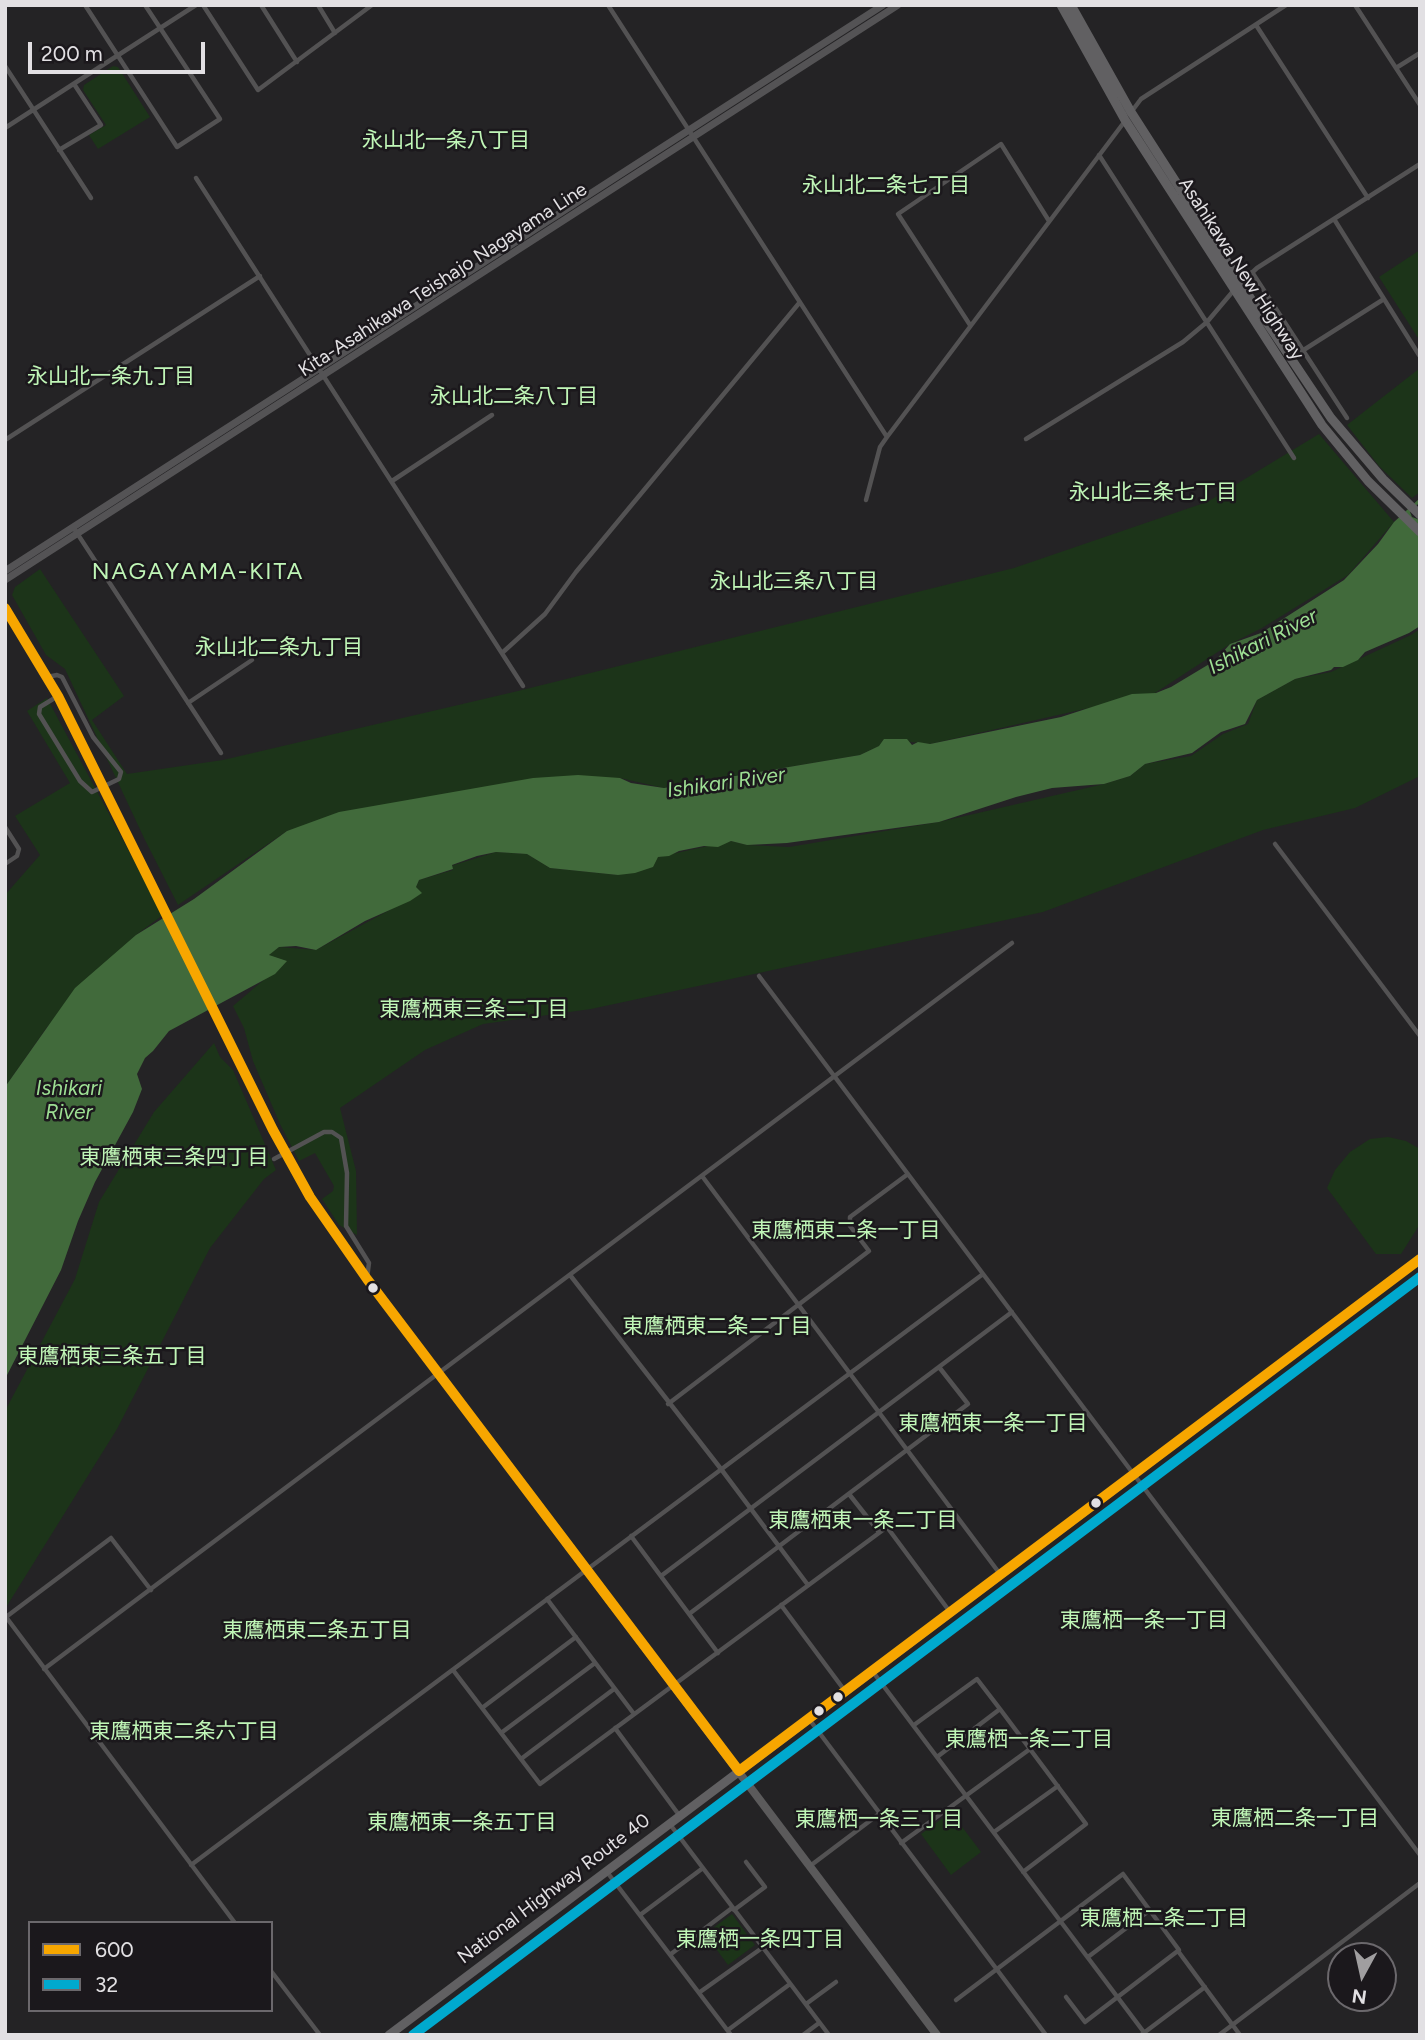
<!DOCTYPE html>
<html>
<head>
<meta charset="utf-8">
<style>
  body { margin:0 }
  #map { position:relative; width:1425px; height:2040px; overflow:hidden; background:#242325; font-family:Figtree,sans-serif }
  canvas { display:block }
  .frame { position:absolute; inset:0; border:7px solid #e2e0e3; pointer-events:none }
  .legend { position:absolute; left:28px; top:1921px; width:245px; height:91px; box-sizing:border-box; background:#1b181c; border:2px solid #6b686c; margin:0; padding:9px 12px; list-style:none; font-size:21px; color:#e2e0e3 }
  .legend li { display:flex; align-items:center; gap:14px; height:35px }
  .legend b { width:35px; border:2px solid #6b686c }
  .north { position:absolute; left:1327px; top:1942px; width:70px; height:70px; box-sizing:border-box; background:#1b181c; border:2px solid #6b686c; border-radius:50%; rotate:188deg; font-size:19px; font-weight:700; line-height:28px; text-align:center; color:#e2e0e3 }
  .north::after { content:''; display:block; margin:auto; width:24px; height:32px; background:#a09ea0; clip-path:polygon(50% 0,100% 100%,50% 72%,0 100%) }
  .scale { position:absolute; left:28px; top:42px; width:177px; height:32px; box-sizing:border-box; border:4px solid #e2e0e3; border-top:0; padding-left:9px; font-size:21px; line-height:24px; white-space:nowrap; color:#e2e0e3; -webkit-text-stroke:5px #1b181c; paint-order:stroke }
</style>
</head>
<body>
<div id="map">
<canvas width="1425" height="2040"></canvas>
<div class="frame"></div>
<ul class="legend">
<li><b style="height:9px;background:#f7a600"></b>600</li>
<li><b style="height:9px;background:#00a9ce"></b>32</li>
</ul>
<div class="north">N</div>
<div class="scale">200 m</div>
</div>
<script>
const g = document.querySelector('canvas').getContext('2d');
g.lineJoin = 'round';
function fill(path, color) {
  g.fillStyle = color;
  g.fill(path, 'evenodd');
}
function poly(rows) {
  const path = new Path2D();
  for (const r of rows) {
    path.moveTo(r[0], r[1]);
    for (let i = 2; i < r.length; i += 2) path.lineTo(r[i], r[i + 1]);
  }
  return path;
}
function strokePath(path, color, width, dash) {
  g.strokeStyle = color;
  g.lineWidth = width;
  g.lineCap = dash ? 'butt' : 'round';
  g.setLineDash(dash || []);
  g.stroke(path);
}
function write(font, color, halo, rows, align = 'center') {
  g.font = font + ' Figtree,"Noto Sans JP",sans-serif';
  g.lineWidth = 5;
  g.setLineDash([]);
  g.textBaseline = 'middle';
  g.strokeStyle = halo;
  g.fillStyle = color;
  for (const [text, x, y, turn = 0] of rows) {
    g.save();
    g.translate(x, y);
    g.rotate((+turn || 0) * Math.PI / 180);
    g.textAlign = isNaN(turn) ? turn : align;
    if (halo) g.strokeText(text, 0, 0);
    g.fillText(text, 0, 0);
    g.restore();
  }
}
const green = poly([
  [113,66,118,67,150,117,98,149,89,135,106,125,83,90,84,85],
  [1420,250,1420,341,1379,277],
  [1420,368,1420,492,1412,498,1379,466,1347,425],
  [1319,434,1394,522,1348,575,1262,628,1230,644,1155,693,930,744,892,740,860,755,664,788,620,778,287,831,178,905,144,838,65,669,46,655,12,595,15,587,40,569,124,696,92,720,127,774,223,760,518,691,1014,568,1207,502],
  [1420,629,1420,776,1355,808,1263,830,1043,912,591,1009,483,1024,425,1050,340,1108,356,1171,357,1235,339,1225,322,1199,333,1191,334,1186,315,1153,299,1161,280,1124,253,1061,244,1028,233,1006,286,961,268,955,279,947,316,950,421,893,416,887,419,880,453,870,451,866,496,852,527,854,550,868,618,875,658,857,731,841,747,845,789,847,939,822,1104,784,1130,776,1145,764,1191,756,1223,734,1248,724,1257,700,1295,679,1331,672,1411,635],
  [47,698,163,915,136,935,47,1027,5,1087,5,895,40,855,15,816,70,783,27,711],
  [214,1043,220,1057,233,1070,276,1170,264,1179,210,1248,117,1429,5,1609,5,1411,75,1279,99,1202,154,1112],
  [1388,1137,1406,1141,1420,1149,1420,1224,1401,1254,1376,1254,1327,1188,1335,1170,1350,1152,1370,1139],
  [951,1812,981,1852,951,1875,921,1834],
  [732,1914,755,1945,728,1965,705,1934]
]);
const water = poly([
  [1420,498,1420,502,1410,512,1412,517,1420,520,1420,626,1409,633,1365,652,1358,660,1343,667,1334,667,1331,670,1295,679,1257,700,1245,724,1221,732,1192,753,1145,764,1130,776,1104,784,1052,788,1016,797,939,822,787,843,747,845,731,841,718,847,704,846,679,851,669,856,658,857,653,867,635,873,618,875,550,868,527,854,496,852,477,856,452,865,453,869,419,880,416,887,422,893,410,901,365,921,316,950,296,946,279,947,269,955,287,961,275,974,169,1031,153,1051,145,1058,137,1074,142,1089,133,1112,95,1182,78,1221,61,1270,5,1379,5,1087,75,988,136,935,194,899,287,831,339,812,533,778,578,775,620,778,631,783,664,788,860,755,879,746,884,739,907,739,912,745,918,742,930,744,1061,717,1132,694,1156,693,1171,687,1216,660,1230,644,1261,633,1344,580,1378,544,1394,522]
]);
const street = poly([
  [85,5,177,147,220,119,145,5],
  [203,5,258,90,372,5],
  [261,5,297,62],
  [318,5,335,33],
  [608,5,887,437],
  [1355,5,1420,105],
  [1256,25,1368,198],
  [5,66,91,198],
  [1396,68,1420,53],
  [1132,111,1141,99,1286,5],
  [5,128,196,5],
  [59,150,101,125,74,84],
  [1099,155,1294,458],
  [196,178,523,686],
  [1334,219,1419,355],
  [1252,272,1347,418],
  [1240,284,1257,268,1420,164],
  [970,325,898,214,1001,144,1049,221],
  [1302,351,1384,299],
  [1026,439,1183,342,1207,322,1234,290],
  [5,440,260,276],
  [392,481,492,415],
  [866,500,880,447,887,437,1125,121],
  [73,527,221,753],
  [502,653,545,614,576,572,800,302],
  [47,677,57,675,62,677,93,737,121,772,119,779,92,792,80,781,39,714,40,707,58,696],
  [188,703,252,660],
  [5,827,19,849,17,856,5,864],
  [1275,844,1420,1036],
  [759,976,1420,1855],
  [274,1159,324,1132,332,1132,341,1138,347,1173,346,1226,369,1263,367,1278],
  [702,1176,1000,1574],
  [570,1275,721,1469,808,1585],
  [668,1404,869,1251,850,1226,850,1217,908,1174],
  [849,1494,879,1532],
  [631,1536,718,1653],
  [661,1576,1012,1312],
  [151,1590,111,1538,6,1617,235,1923],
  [547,1599,634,1714],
  [781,1605,845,1691],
  [689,1614,968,1404,939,1367],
  [44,1669,1012,943],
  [453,1670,540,1784,887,1527,950,1612],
  [873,1672,1146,2035],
  [482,1708,576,1637],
  [809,1719,1046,2035],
  [914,1725,977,1679,1000,1709,1086,1824,1023,1872],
  [615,1728,679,1815],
  [501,1733,595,1663],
  [937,1757,1000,1709],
  [521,1759,614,1689],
  [669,1823,829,2035],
  [994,1832,1058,1786],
  [901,1843,1030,1749],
  [191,1865,983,1274],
  [810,1866,879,1814],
  [607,1872,731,2035],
  [734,1910,765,1887,746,1862],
  [640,1915,703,1868],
  [1178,1951,1240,2035],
  [671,1954,732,1908],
  [1088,1957,1150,1910],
  [271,1971,320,2035],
  [700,1992,762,1948],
  [956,2000,1123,1874,1179,1950,1085,2022,1066,1997],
  [806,2004,836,1982],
  [728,2030,790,1984],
  [803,2035,819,2023],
  [1141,2035,1205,1987],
  [1219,2035,1420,1883]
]);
const secondary = poly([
  [5,571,883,5],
  [5,580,898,5]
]);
const primary = poly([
  [5,608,58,696,273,1130,310,1197,367,1279,937,2035]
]);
const highway = poly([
  [1061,5,1125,120,1322,425,1368,481,1420,532],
  [1071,5,1131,112,1251,299,1331,418,1383,479,1420,515],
  [389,2035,1420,1259]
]);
const bus1 = poly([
  [5,608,58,696,273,1130,310,1197,367,1279,739,1771,1420,1259]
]);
const bus2 = poly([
  [413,2035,1420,1277]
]);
const markers = [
  [373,1288,6,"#e2e0e3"],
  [1096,1503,6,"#e2e0e3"],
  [838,1697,6,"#e2e0e3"],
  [819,1711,6,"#e2e0e3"]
];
const streetNames = [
  ["Asahikawa New Highway",1241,269,57],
  ["Kita-Asahikawa Teishajo Nagayama Line",443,280,-33],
  ["National Highway Route 40",554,1889,-37]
];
const neighbourhoodNames = [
  ["永山北一条八丁目",446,141],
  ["永山北二条七丁目",886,186],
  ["永山北一条九丁目",111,377],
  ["永山北二条八丁目",514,397],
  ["永山北三条七丁目",1153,493],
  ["永山北三条八丁目",794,582],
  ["永山北二条九丁目",279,648],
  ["東鷹栖東三条二丁目",474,1010],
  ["東鷹栖東三条四丁目",174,1158],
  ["東鷹栖東二条一丁目",846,1231],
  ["東鷹栖東二条二丁目",717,1327],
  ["東鷹栖東三条五丁目",112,1357],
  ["東鷹栖東一条一丁目",993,1424],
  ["東鷹栖東一条二丁目",863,1521],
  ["東鷹栖一条一丁目",1144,1621],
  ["東鷹栖東二条五丁目",317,1631],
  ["東鷹栖東二条六丁目",184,1732],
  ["東鷹栖一条二丁目",1029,1740],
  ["東鷹栖二条一丁目",1295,1819],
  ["東鷹栖一条三丁目",879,1820],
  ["東鷹栖東一条五丁目",462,1823],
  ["東鷹栖二条二丁目",1164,1919],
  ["東鷹栖一条四丁目",760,1940]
];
const waterNames = [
  ["Ishikari River",1263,642,-27],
  ["Ishikari River",726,783,-8],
  ["Ishikari",69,1089],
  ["River",69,1113]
];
const quarterNames = [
  ["NAGAYAMA-KITA",198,572]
];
fill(green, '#1c3419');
fill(water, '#416a3b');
strokePath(street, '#535253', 4.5);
strokePath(secondary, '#545355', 7);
strokePath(primary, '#5b5a5b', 8);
strokePath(highway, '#616062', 9);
strokePath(bus1, '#f7a600', 10);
strokePath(bus2, '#00a9ce', 10);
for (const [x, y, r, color] of markers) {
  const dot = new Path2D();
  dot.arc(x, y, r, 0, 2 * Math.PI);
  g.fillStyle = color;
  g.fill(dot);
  strokePath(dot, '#1b181c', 2.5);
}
write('19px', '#e2e0e3', '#1b181c', streetNames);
write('21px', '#c0f6b7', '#1b181c', neighbourhoodNames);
write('italic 21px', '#9ddf93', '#1b181c', waterNames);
g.letterSpacing = '2px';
write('23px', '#c0f6b7', '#1b181c', quarterNames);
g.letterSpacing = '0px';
</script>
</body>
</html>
